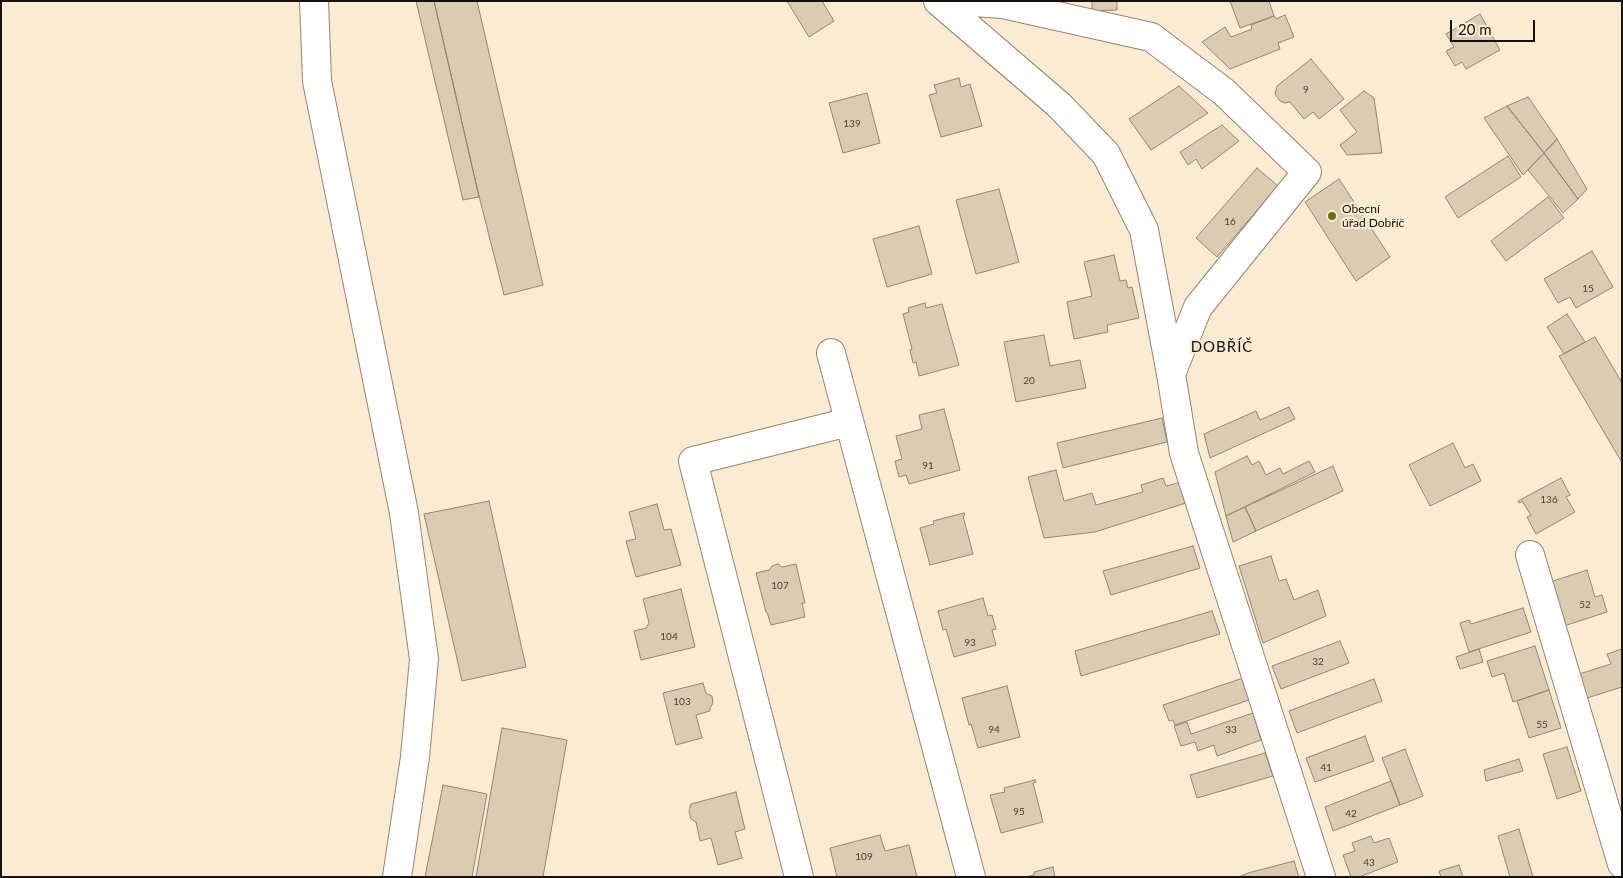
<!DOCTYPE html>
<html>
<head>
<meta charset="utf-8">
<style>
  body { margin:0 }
  #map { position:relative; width:1623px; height:878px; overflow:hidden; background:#fbebd3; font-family:Lato,sans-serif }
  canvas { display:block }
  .frame { position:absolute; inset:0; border:2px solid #171109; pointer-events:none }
  .scale { position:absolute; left:1450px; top:20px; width:85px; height:22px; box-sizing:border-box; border:2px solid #171109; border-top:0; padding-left:6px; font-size:15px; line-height:18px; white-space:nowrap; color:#171109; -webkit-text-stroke:4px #fbebd3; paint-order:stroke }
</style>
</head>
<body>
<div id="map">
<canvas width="1623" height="878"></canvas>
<div class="frame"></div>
<div class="scale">20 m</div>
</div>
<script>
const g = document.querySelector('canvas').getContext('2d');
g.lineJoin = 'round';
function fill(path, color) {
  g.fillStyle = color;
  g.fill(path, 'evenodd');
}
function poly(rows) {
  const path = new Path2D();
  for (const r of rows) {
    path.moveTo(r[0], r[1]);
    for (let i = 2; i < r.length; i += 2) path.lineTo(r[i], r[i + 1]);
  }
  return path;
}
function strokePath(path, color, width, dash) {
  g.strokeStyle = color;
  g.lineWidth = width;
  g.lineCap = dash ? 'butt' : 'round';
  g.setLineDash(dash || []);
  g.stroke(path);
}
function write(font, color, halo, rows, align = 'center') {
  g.font = font + ' Lato,sans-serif';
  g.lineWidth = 4.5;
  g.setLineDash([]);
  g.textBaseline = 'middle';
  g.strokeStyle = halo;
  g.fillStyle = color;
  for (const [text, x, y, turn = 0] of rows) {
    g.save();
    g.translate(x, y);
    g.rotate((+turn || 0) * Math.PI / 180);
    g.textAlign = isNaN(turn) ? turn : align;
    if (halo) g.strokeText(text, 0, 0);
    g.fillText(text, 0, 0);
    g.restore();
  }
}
const building = poly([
  [416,1,434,1,479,197,463,200,416,1],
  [434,1,477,1,543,285,504,295,479,196,434,1],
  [787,1,822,1,834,21,809,37,787,1],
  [1092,1,1117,1,1117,10,1092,11,1092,1],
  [1230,1,1269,1,1274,16,1240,28,1230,1],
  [1480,14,1500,50,1466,69,1462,62,1455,66,1446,51,1454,47,1446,34,1480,14],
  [1285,15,1294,37,1278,43,1280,49,1230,69,1202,42,1225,27,1231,37,1252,29,1251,25,1274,16,1276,19,1285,15],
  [1311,59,1344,99,1319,119,1313,112,1304,119,1290,102,1285,103,1280,101,1275,94,1277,86,1311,59],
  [959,78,961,87,970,84,982,126,941,137,929,95,937,93,934,85,959,78],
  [1179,86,1208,113,1151,150,1129,119,1179,86],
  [1364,91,1374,98,1382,153,1347,155,1340,145,1357,132,1340,110,1364,91],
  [867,93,880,143,843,153,829,103,867,93],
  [1528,97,1557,139,1544,153,1507,106,1528,97],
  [1507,106,1544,153,1523,175,1484,118,1507,106],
  [1222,125,1239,141,1202,169,1196,159,1188,165,1180,152,1222,125],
  [1557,139,1587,189,1578,199,1544,153,1557,139],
  [1544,153,1578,199,1563,213,1528,170,1544,153],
  [1508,156,1521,177,1458,218,1445,197,1508,156],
  [1257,168,1278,186,1217,257,1196,238,1257,168],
  [1339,179,1390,257,1356,281,1305,202,1339,179],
  [999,189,1019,262,976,274,956,200,999,189],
  [1548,197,1564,218,1506,261,1491,241,1548,197],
  [919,226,932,274,887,287,873,239,919,226],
  [1592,251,1613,287,1576,308,1570,297,1558,303,1544,279,1592,251],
  [1114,255,1120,281,1126,280,1128,288,1132,287,1139,318,1107,325,1108,332,1074,339,1067,302,1092,296,1084,262,1114,255],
  [925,303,926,308,942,304,959,365,919,376,916,362,913,363,910,350,912,349,903,314,909,312,908,308,925,303],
  [1567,314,1585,342,1564,354,1547,327,1567,314],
  [1044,335,1050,366,1080,360,1086,388,1016,402,1004,342,1044,335],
  [1595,337,1622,383,1622,460,1621,461,1559,356,1595,337],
  [1289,407,1295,419,1210,458,1204,434,1256,411,1260,420,1289,407],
  [944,409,960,470,909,484,906,475,899,477,895,461,902,459,896,436,922,429,919,415,944,409],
  [1162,418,1167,442,1063,468,1057,443,1162,418],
  [1453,443,1465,468,1473,464,1481,481,1430,506,1409,465,1453,443],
  [1247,456,1252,465,1259,461,1266,475,1280,468,1283,474,1309,461,1315,472,1226,516,1215,472,1247,456],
  [1333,466,1343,491,1256,531,1245,507,1333,466],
  [1056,470,1064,501,1092,493,1096,505,1143,492,1141,485,1163,478,1166,486,1181,482,1189,502,1095,532,1044,538,1028,477,1056,470],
  [1561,478,1570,495,1566,497,1575,512,1536,534,1527,517,1531,515,1522,501,1519,503,1518,501,1561,478],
  [489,501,526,667,462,681,424,514,489,501],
  [657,504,664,530,671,529,681,565,636,577,626,541,636,539,629,512,657,504],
  [1245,507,1256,531,1233,542,1226,516,1245,507],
  [964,513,965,515,963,516,973,554,930,565,920,528,934,524,933,521,964,513],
  [1193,546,1200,568,1111,595,1103,571,1193,546],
  [1271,556,1279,581,1286,579,1294,600,1318,590,1326,616,1263,643,1239,566,1271,556],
  [778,564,782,567,796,564,805,603,802,603,805,617,771,625,767,612,766,612,756,573,769,570,772,566,778,564],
  [1587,570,1595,597,1602,595,1607,612,1564,626,1550,582,1587,570],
  [681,589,695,647,641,660,634,631,646,628,649,623,643,599,681,589],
  [983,598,988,616,992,615,996,629,992,630,996,645,954,657,946,629,943,630,938,611,983,598],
  [1523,608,1531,632,1469,652,1460,623,1469,620,1471,624,1523,608],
  [1212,611,1220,634,1081,676,1075,651,1212,611],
  [1340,641,1349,663,1281,689,1272,666,1340,641],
  [1535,646,1549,690,1513,702,1504,673,1492,677,1487,661,1535,646],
  [1479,649,1483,662,1460,669,1456,657,1479,649],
  [1622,649,1622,687,1587,698,1579,674,1611,664,1607,654,1622,649],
  [1243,678,1249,700,1175,725,1173,720,1169,721,1163,705,1243,678],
  [1374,679,1382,701,1297,733,1289,711,1374,679],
  [703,683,706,693,712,696,713,703,710,708,710,711,696,715,702,738,676,745,663,693,703,683],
  [1007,686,1020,737,978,748,971,724,969,725,962,698,1007,686],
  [1549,690,1561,728,1529,738,1517,701,1549,690],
  [1253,713,1261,740,1217,756,1214,745,1198,751,1195,742,1181,746,1174,726,1187,722,1191,734,1253,713],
  [502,728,567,740,543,877,476,877,502,728],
  [1365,736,1374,761,1315,782,1306,758,1365,736],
  [1567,747,1581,791,1557,799,1543,754,1567,747],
  [1405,749,1423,796,1400,805,1382,758,1405,749],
  [1265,753,1273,776,1197,798,1190,775,1265,753],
  [1519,759,1523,771,1486,781,1484,770,1519,759],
  [1035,780,1036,782,1033,783,1043,822,1001,833,990,795,1005,792,1004,788,1035,780],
  [1391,781,1400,805,1333,831,1325,807,1391,781],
  [443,785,487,794,472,877,425,877,443,785],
  [736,792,745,829,735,832,742,858,718,865,711,838,700,841,696,822,691,819,689,811,691,804,736,792],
  [1519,829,1533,877,1510,877,1498,836,1519,829],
  [880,835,885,851,909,845,917,877,837,877,830,848,880,835],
  [1371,836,1374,843,1389,838,1398,862,1359,877,1351,877,1343,855,1355,851,1352,843,1371,836],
  [1294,861,1299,877,1239,877,1248,873,1294,861],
  [1459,865,1463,877,1441,877,1439,871,1459,865],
  [1053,867,1055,877,1025,877,1034,875,1034,872,1053,867]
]);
const minor = poly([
  [314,1,317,81,404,513,424,659,415,757,397,877],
  [938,1,1059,105,1106,154,1144,230,1171,374,1184,453,1321,877],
  [958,1,1003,4,1151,37,1224,92,1307,172,1198,307,1171,374],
  [831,353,971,877],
  [1530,555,1622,864],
  [799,877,693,461,849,422]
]);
const markers = [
  [1332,216,5,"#6a6e13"]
];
const numberNames = [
  ["9",1306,90],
  ["139",852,124],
  ["16",1230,222],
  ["15",1588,289],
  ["20",1029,381],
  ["91",928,466],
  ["136",1549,500],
  ["107",780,586],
  ["52",1585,605],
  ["104",669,637],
  ["93",970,643],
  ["32",1318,662],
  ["103",682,702],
  ["55",1542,725],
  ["94",994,730],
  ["33",1231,730],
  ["41",1326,768],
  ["95",1019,812],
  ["42",1351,814],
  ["109",864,857],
  ["43",1369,863]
];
const poiNames = [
  ["Obecní",1342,209],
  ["úřad Dobříč",1342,223]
];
const quarterNames = [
  ["DOBŘÍČ",1222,347]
];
fill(building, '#dbcbb3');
strokePath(building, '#94866f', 1);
strokePath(minor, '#958670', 30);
strokePath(minor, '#fff', 28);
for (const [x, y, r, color] of markers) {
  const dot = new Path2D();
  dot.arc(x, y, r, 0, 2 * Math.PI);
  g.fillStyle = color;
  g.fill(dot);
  strokePath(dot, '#fbebd3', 2);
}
write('10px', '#484034', null, numberNames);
write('12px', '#171109', '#fbebd3', poiNames, 'left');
g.letterSpacing = '1px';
write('15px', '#171109', '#fbebd3', quarterNames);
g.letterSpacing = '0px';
</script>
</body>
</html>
